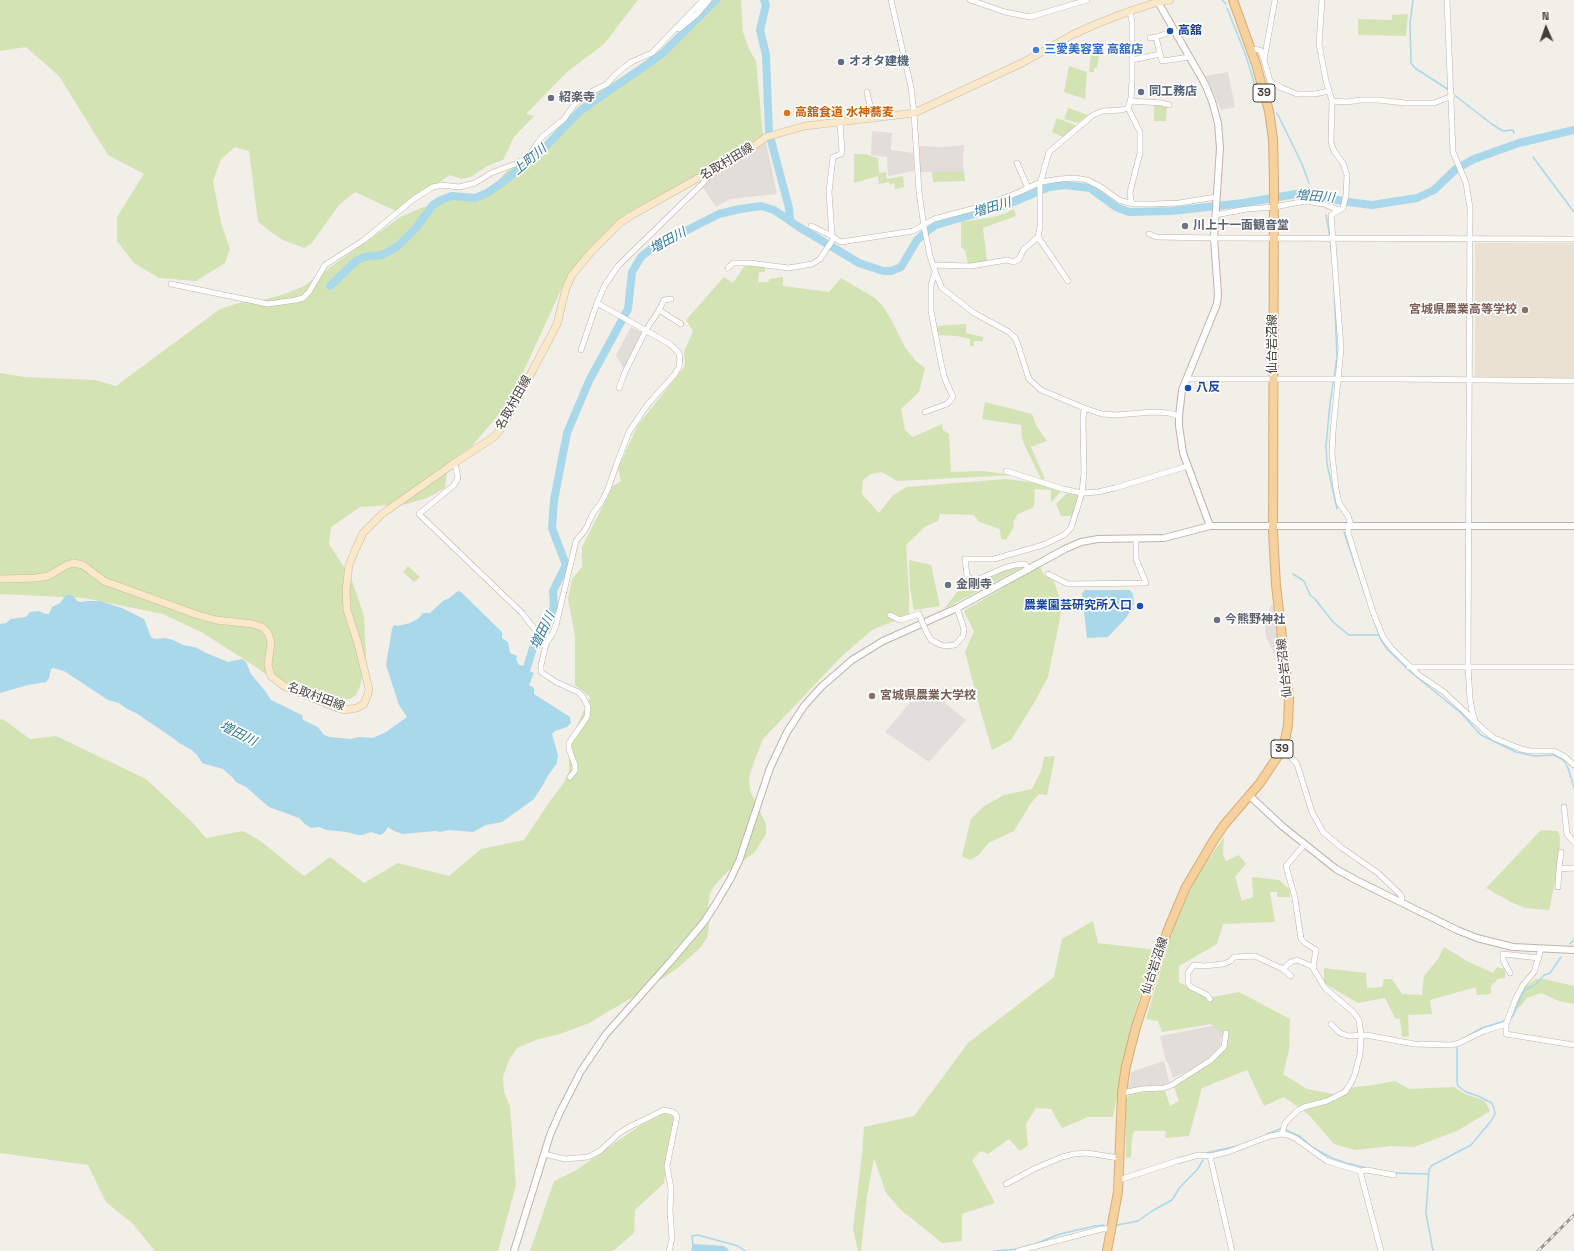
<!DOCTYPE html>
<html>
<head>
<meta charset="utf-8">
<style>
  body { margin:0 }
  #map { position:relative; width:1574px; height:1251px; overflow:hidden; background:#f2eee8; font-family:"Space Grotesk",sans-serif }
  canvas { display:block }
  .north { position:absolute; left:1526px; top:8px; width:40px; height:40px; -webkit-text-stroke:3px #fff; paint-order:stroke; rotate:358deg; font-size:11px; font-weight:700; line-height:16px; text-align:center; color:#453e37 }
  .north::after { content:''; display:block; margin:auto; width:14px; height:18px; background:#453e37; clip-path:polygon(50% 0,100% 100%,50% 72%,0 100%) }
</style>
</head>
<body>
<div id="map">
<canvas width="1574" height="1251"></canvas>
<div class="north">N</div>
</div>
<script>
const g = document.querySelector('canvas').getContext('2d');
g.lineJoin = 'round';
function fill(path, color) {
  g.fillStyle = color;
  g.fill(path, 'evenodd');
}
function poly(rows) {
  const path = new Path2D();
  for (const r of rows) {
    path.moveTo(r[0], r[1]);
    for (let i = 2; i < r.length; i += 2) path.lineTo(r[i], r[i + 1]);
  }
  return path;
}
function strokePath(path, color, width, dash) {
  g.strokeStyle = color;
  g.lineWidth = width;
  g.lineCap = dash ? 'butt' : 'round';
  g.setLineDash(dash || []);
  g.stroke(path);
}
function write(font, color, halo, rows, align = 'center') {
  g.font = font + ' "Space Grotesk","Noto Sans JP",sans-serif';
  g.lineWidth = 3.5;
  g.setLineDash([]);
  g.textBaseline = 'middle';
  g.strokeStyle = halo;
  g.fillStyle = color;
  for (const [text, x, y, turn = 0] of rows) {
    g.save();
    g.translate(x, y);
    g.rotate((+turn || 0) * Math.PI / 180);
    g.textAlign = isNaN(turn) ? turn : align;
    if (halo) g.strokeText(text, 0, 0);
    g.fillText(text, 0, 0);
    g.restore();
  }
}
const industrial = poly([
  [1228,72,1235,107,1221,110,1206,76],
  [872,131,892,133,891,150,914,153,914,171,888,176,887,157,871,155],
  [766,142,777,194,730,199,716,207,702,186,719,170],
  [964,145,963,161,964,172,919,172,919,146,942,147],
  [631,327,643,333,624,369,616,355],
  [1222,1024,1223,1035,1221,1038,1220,1047,1205,1063,1173,1078,1168,1063,1166,1062,1160,1036],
  [1164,1061,1170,1085,1129,1090,1128,1086,1130,1083,1131,1072]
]);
const education = poly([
  [1475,243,1574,243,1574,378,1475,377]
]);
const green = poly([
  [0,0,638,0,604,44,567,72,526,114,534,116,514,137,503,160,487,166,471,177,461,179,450,175,396,211,355,192,339,205,311,244,304,248,283,240,271,232,258,222,249,151,235,147,221,159,213,181,221,223,230,249,225,263,196,281,159,278,134,263,117,241,117,217,144,174,108,155,59,76,26,47,0,51],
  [721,0,741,0,743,32,749,49,756,61,763,136,704,174,624,217,565,281,509,403,470,448,448,463,445,488,427,498,407,504,360,507,331,527,329,544,351,578,364,616,366,657,360,686,356,695,350,699,326,698,297,692,279,685,259,669,203,633,163,614,84,598,0,594,0,373,24,377,95,380,116,386,220,309,239,303,267,299,285,294,304,286,402,216,424,207,488,191,507,171,525,163,585,100,656,55],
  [1408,14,1406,36,1358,35,1358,19,1392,20,1392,15],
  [1091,54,1099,55,1097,68,1094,68,1094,72,1089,72],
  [1069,66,1087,72,1085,99,1064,92],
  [1154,105,1160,105,1167,107,1166,121,1154,121],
  [1068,108,1088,115,1078,123,1064,119],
  [1057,118,1075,125,1077,126,1063,137,1052,132],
  [854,154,864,154,878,158,879,173,886,172,887,179,903,176,904,187,895,189,894,183,890,185,889,182,879,184,878,176,854,183],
  [932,172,964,172,965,181,933,182],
  [1014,209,1016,216,983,228,987,261,968,264,965,250,961,247,961,222,988,218,1004,214],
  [746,264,765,266,765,272,759,272,758,282,768,282,770,279,783,277,783,286,829,292,841,278,875,298,882,305,892,321,906,349,916,361,925,368,919,392,901,409,905,430,913,437,942,424,943,430,949,434,951,472,982,471,1015,475,897,481,882,472,871,474,863,480,862,494,879,513,893,495,907,487,1006,479,1036,483,1061,492,1051,502,1051,490,1035,489,1034,507,1018,514,1013,522,1014,527,1006,540,1001,539,1000,529,979,522,974,515,940,514,938,521,926,526,906,545,909,592,909,615,872,630,842,656,763,739,754,762,749,778,750,791,766,824,766,834,754,853,727,872,715,885,710,893,708,907,709,927,707,938,700,948,679,967,653,985,589,1023,560,1034,536,1040,517,1048,509,1060,503,1077,504,1092,510,1106,516,1185,498,1251,155,1251,133,1224,106,1202,88,1165,0,1153,0,719,4,720,30,739,56,736,146,779,191,821,206,838,243,831,259,840,304,876,330,857,364,883,398,863,449,876,481,849,524,840,550,801,563,784,569,772,569,743,590,697,575,685,575,636,568,599,572,579,582,567,582,547,613,486,621,481,618,468,638,425,685,366,684,352,693,331,686,320,724,277,733,283],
  [966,324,966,333,983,337,983,341,974,341,974,346,970,346,970,339,957,336,938,335,936,326],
  [985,402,1032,414,1037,427,1047,441,1031,447,1045,479,1041,479,1024,444,1022,438,1021,425,982,419],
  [1067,493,1077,495,1079,498,1072,516,1061,516,1056,504],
  [909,560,931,565,940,606,914,610,910,588],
  [408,566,420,577,414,582,403,572],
  [1039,566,1045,576,1054,581,1061,603,1061,613,1048,677,1034,703,1011,740,992,750,978,702,965,652,974,631,964,611],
  [1023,567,944,609,957,592,1000,572,1012,568],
  [1055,756,1047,795,1039,794,1031,803,1014,831,988,843,979,855,970,860,962,856,971,819,984,806,1004,795,1032,789,1041,771,1044,757],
  [1541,830,1558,831,1560,837,1559,863,1549,910,1525,908,1511,902,1486,888],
  [1224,837,1223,855,1226,861,1239,855,1246,864,1235,877,1242,901,1253,897,1252,877,1279,880,1289,889,1290,897,1277,897,1277,892,1270,892,1275,922,1223,924,1217,944,1179,966,1179,982,1207,998,1239,992,1290,1019,1289,1050,1283,1074,1307,1089,1338,1095,1346,1088,1373,1085,1395,1081,1409,1089,1454,1087,1465,1094,1485,1101,1490,1111,1457,1131,1414,1147,1392,1146,1356,1150,1334,1144,1309,1115,1284,1097,1264,1106,1247,1070,1202,1088,1189,1136,1165,1138,1166,1131,1134,1131,1132,1138,1131,1157,1126,1158,1126,1099,1134,1091,1150,1089,1165,1091,1170,1106,1179,1101,1174,1087,1212,1060,1228,1038,1211,1024,1162,1032,1158,1021,1146,1019,1172,933,1196,877],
  [1093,921,1098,943,1156,950,1138,1002,1124,1058,1113,1117,1088,1117,1062,1128,1051,1109,1036,1108,1026,1124,1028,1145,1020,1151,1009,1139,988,1154,981,1151,972,1160,995,1203,962,1214,962,1241,942,1243,901,1210,886,1193,874,1158,867,1196,861,1251,858,1251,853,1229,862,1155,864,1127,914,1116,968,1043,1054,977,1062,939],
  [1444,947,1467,961,1493,973,1497,967,1505,969,1505,978,1498,979,1491,986,1491,994,1477,995,1476,987,1430,1000,1432,1014,1408,1015,1409,1036,1402,1037,1400,1019,1395,1018,1385,998,1358,1003,1324,983,1324,968,1366,973,1367,988,1382,987,1384,979,1392,979,1402,994,1422,995,1424,976,1438,959],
  [1536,979,1544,979,1574,986,1574,1004,1559,1001,1541,993,1527,998,1518,1009,1514,1008,1519,996,1526,986],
  [665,1113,675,1117,671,1132,664,1183,635,1210,634,1233,613,1251,530,1251,554,1181,575,1171,619,1140,641,1125]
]);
const parking = poly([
  [1271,605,1273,605,1276,616,1282,670,1266,637,1265,621],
  [924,686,966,720,929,762,885,732]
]);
const water = poly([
  [1085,590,1130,590,1133,595,1134,604,1126,618,1108,637,1087,638,1082,593],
  [458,591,461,592,502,632,502,638,508,642,510,653,517,656,516,659,519,665,524,666,524,669,534,673,529,685,534,688,534,694,570,717,571,723,567,727,555,731,552,734,558,755,557,763,547,777,543,785,534,799,502,822,486,825,473,832,449,830,440,832,435,831,403,834,394,831,388,827,384,833,380,835,371,832,362,835,358,835,346,832,327,830,319,827,311,828,306,825,299,818,269,807,246,787,236,782,232,777,223,769,202,763,197,755,192,750,179,743,173,738,136,713,127,709,119,703,108,700,64,671,53,668,51,669,49,678,46,682,28,685,0,693,0,624,6,623,11,619,26,617,30,612,39,611,45,614,49,614,52,607,60,603,66,595,69,595,73,596,77,601,81,602,87,601,100,601,122,608,144,619,151,637,155,639,165,638,173,640,183,645,195,647,204,652,228,662,242,659,246,662,251,674,266,692,271,700,302,715,303,720,318,727,324,735,330,737,351,739,359,737,373,738,386,732,407,717,399,705,386,665,392,629,394,625,398,626,410,623,419,618,423,613,430,613,444,600,448,599],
  [693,1244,724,1246,728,1249,729,1251,691,1251]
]);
const stream = poly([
  [1222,0,1226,4],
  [1413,0,1410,23,1411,63,1415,68,1449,90],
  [1227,8,1246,56,1253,79,1256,95,1259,100],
  [1453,94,1493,125,1503,131,1513,130,1514,133],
  [1277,113,1302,164,1309,183],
  [1533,157,1574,212],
  [1310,190,1311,194],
  [1326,215,1330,237],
  [1330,240,1332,256],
  [1334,284,1337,357,1330,403,1326,446,1327,464,1337,509],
  [1344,532,1365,594],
  [1293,574,1304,581,1310,595,1315,599,1333,622,1349,635,1379,635],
  [1374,621,1381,640,1387,649,1412,673,1461,713,1481,735,1516,752,1534,756,1554,755,1562,759,1565,762,1568,768,1574,788],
  [1570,944,1574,939],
  [1510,1020,1514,1014,1521,996,1525,990,1536,984,1544,975,1550,973,1561,957],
  [1466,1037,1482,1028,1504,1021],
  [1267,1134,1280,1129,1284,1129,1301,1137,1312,1147,1332,1158,1346,1163,1366,1168],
  [1206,1153,1237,1146],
  [1394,1173,1428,1174],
  [1117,1225,1138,1221,1152,1211,1172,1200,1180,1187,1197,1170,1203,1160],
  [1035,1244,1060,1234,1095,1226,1104,1225],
  [693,1246,692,1236,698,1235,738,1246,745,1251],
  [994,1251,1017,1249,1030,1245],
  [1433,1251,1426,1213,1429,1170,1431,1166,1471,1145,1491,1121,1495,1114,1494,1108,1492,1103,1478,1096,1466,1092,1458,1086,1457,1082,1457,1048]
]);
const river = poly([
  [764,0,766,5,760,30,766,55,769,133,789,208,790,220],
  [330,286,356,261,364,257,382,255,398,246,416,228,433,205,441,200,452,196,475,198,487,193,503,182,545,147,580,111,662,54,716,0],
  [523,680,534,645,554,607,553,591,566,565,552,528,554,500,567,433,589,381,628,309,632,272,641,257,652,248,719,214,740,209,761,206,774,210,799,227,859,263,883,271,891,271,901,267,917,240,927,231,936,225,1006,205,1049,187,1065,185,1090,188,1116,207,1129,212,1172,211,1243,203,1302,193,1348,202,1372,205,1417,198,1434,190,1456,169,1474,159,1519,143,1574,130]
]);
const minor = poly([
  [891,0,911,87,914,113,919,192,924,227,930,256,936,274,942,288,974,313,1009,332,1015,338,1018,345,1029,379,1041,390,1084,408,1102,414,1116,415,1153,412,1169,413,1179,416],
  [970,0,1005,12,1030,17,1087,0],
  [1275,0,1264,60,1270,81,1282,88,1297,94,1315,94,1329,91],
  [1322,0,1319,44,1326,81,1332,101,1331,142,1334,151,1343,163,1347,175,1346,195,1343,208,1331,215,1341,348,1333,432,1332,454,1336,489,1339,503,1348,516,1351,525],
  [1447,0,1453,152,1466,183,1470,208,1468,666,1470,699,1472,711,1475,721],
  [1130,11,1132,22,1132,80,1131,98,1128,108,1140,132,1140,153,1130,192,1131,201,1133,204,1154,204,1179,203,1216,197],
  [679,29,696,15,709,0],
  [1150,38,1156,37],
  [1251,49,1260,50,1264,59],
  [1160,54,1162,61,1190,57],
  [1132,60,1160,54,1156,37,1174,31],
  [867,92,873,119],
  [1130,101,1162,103,1169,105],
  [1332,101,1347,102,1361,100,1378,100,1405,103,1434,103,1452,96],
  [840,122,842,152,841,154,833,157,829,192,832,236,841,242,913,231,934,219,983,206,1017,193,1041,182,1060,179,1075,178,1087,180,1101,187,1119,200,1133,204],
  [1017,163,1028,188],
  [1215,215,1247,209,1274,207,1306,201,1323,204,1339,210],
  [811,226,832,236],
  [1149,234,1157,237,1214,238,1574,239],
  [1038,237,1068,281],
  [933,265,971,266,1007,260,1014,262,1019,259,1024,249,1038,237,1040,226,1040,184,1049,152,1093,115,1103,111,1122,110,1128,108],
  [728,268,733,263,749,263,789,268,812,264,820,259,834,238],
  [171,284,268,304,296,300,303,298,309,292,325,265,364,240,415,198,433,187,442,185,459,187,475,183,491,173,515,164,527,158,542,137,564,119,574,105,583,96,607,84,616,74,631,62,652,53,703,0],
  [659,310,664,300,671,299],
  [581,350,597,303],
  [1186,379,1398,379,1574,381],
  [619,388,625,372,646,330,659,310,681,324],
  [925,412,947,404,953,397,945,379,942,368,931,311,931,285,935,272],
  [453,464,456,468,458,478,454,485,419,514,522,613,536,631,550,637],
  [1006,471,1063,489,1082,493,1098,492,1115,488,1188,466],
  [1349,525,1348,532,1353,549,1373,612,1383,637,1392,649,1419,675,1444,692,1482,728,1494,738,1521,749,1530,751,1554,751,1565,757,1574,765],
  [1029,569,1025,564,1015,565,1004,568,974,581,967,576,965,559,994,559,1043,545,1064,535,1071,528,1082,493,1084,473,1083,421,1084,408],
  [1048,574,1068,584,1146,583,1136,559,1136,539],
  [890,615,900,620,919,614,920,617],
  [926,631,931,640,939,644,944,646,955,645,963,636,964,629,957,608],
  [1409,667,1574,667],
  [1281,751,1290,756,1297,764,1312,812,1323,832,1342,848,1378,873,1400,894,1402,898,1401,902],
  [570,777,575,771,575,765,569,749,569,743,587,717,588,707,583,697,578,692,556,682,541,672,541,665,546,644,553,633,556,625,576,541,585,530,593,513,601,503,608,489,617,463,629,432,648,404,675,374,679,367,680,359,679,353,670,344,597,303,605,285,618,266,703,183,712,172],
  [1564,807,1567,834,1574,842],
  [1559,869,1561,852],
  [1558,887,1559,869,1574,868],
  [1541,949,1534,972,1523,985,1516,998,1506,1024,1506,1034,1574,1045],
  [1283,969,1291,976],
  [1510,973,1503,960,1503,954,1539,958],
  [1210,999,1207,995,1191,987,1188,983,1188,973,1192,967,1194,965,1204,966,1223,964,1231,961,1234,957,1255,956,1283,969,1291,962,1297,960,1314,967],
  [1331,1024,1340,1033,1349,1036,1366,1035,1414,1044,1452,1045,1459,1043,1484,1031,1506,1024],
  [1122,1093,1142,1089,1164,1088,1172,1085,1211,1060,1224,1047,1226,1033],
  [1282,1134,1285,1123,1297,1111,1304,1107,1327,1101,1345,1092,1351,1083,1355,1074,1360,1054,1361,1035,1359,1020,1353,1012,1325,988,1313,968,1316,950,1305,943,1301,939,1295,898,1286,866,1304,845],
  [544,1154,565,1159,588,1157,600,1151,618,1134,627,1128,664,1110,673,1112,677,1116,667,1166,671,1189,670,1211,672,1239,669,1251],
  [1210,1156,1232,1251],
  [1360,1171,1367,1170,1394,1175],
  [1119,1180,1177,1161,1199,1155,1210,1156,1228,1152,1270,1136,1282,1134,1288,1135,1295,1138,1327,1161,1360,1171,1381,1251],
  [1006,1184,1034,1169,1062,1157,1074,1154,1087,1153,1119,1158],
  [1018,1251,1102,1229,1112,1229]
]);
const tertiary = poly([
  [1158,2,1205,84,1212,101,1218,123,1220,148,1214,238,1218,294,1217,304,1182,390,1179,416,1179,426,1183,453,1210,526],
  [1250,796,1282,826,1336,869,1356,880,1457,930,1477,938,1513,947,1574,950],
  [514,1251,550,1135,561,1110,581,1071,606,1034,671,961,704,922,715,905,730,880,739,861,770,768,787,732,804,706,821,687,852,660,883,641,957,608,1065,549,1081,542,1098,539,1164,538,1210,526,1574,526]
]);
const secondary = poly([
  [0,579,36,578,48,576,67,565,73,563,83,565,104,581,198,615,216,620,253,624,262,627,268,633,271,642,268,665,271,676,284,686,332,706,344,710,357,708,364,704,368,694,369,689,358,644,347,610,346,591,349,565,356,548,363,533,382,514,453,464,494,437,503,426,553,332,557,324,566,288,572,275,592,251,620,223,632,215,750,149,766,137,805,126,914,113,1022,63,1072,35,1094,25,1130,11,1158,2,1170,0]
]);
const primary = poly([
  [1107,1251,1118,1192,1122,1093,1126,1066,1136,1027,1167,932,1186,887,1212,843,1224,825,1260,783,1278,756,1285,740,1288,725,1289,698,1276,585,1273,532,1274,180,1273,139,1269,111,1256,64,1233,0]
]);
const rail = poly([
  [1538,1251,1574,1215]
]);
const minorBridge = poly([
  [920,617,926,631]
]);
const markers = [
  [1170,31,4,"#1a4fb4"],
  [1036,50,4,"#3f7fe0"],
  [841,62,4,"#5c6f8a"],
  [1141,92,4,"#5c6f8a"],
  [551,98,4,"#6b7280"],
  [787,113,4,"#e8710a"],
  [1185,226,4,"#6b7280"],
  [1525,310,4,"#8d6e63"],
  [1188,388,4,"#1a4fb4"],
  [948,585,4,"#6b7280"],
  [1140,606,4,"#1a4fb4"],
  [1217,620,4,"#6b7280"],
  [872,696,4,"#8d6e63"]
];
const shields = [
  [1264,93,22],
  [1282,749,22]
];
const shieldNames = [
  ["39",1264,93],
  ["39",1282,749]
];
const transitNames = [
  ["高舘",1178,31],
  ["八反",1196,388],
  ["農業園芸研究所入口",1132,606,"right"]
];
const shopNames = [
  ["三愛美容室 高舘店",1044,50]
];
const serviceNames = [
  ["オオタ建機",849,62],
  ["同工務店",1149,92]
];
const worshipNames = [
  ["紹楽寺",559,98],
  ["川上十一面観音堂",1193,226],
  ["金剛寺",956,585],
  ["今熊野神社",1225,620]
];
const foodNames = [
  ["高舘食道 水神蕎麦",795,113]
];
const streetNames = [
  ["名取村田線",727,162,-31],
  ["仙台岩沼線",1273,344,-90],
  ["名取村田線",514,403,-61],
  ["仙台岩沼線",1285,668,-96],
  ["名取村田線",316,697,20],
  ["仙台岩沼線",1155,966,-72]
];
const educationNames = [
  ["宮城県農業高等学校",1517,310],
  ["宮城県農業大学校",880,696,"left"]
];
const waterNames = [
  ["上町川",530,160,-40],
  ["増田川",1315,197,5],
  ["増田川",992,208,-17],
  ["増田川",668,241,-29],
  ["増田川",543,631,-64],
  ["増田川",238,734,27]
];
fill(industrial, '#e2ddd9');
fill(education, '#eae1d3');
fill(green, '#d4e3b4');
fill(parking, '#e1dedc');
fill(water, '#a9d8ea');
strokePath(stream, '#a9d8ea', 1.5);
strokePath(river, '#a9d8ea', 8);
strokePath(minor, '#bdb4ab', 6);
strokePath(tertiary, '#bdb4ab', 8);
strokePath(secondary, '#ceba9b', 8);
strokePath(primary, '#d9ac6f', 10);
strokePath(minor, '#fff', 5);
strokePath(tertiary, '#fff', 6);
strokePath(secondary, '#fae8ca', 7);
strokePath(primary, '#f5d19e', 8);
strokePath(rail, '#969696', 3);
strokePath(rail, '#fff', 1.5, [4.5]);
strokePath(minorBridge, '#bdb4ab', 6, []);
strokePath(minorBridge, '#fff', 5);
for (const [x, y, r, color] of markers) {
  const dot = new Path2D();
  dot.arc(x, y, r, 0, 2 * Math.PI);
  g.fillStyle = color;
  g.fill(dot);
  strokePath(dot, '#fff', 1.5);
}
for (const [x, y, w] of shields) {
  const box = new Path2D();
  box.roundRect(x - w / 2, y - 9, w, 18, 3);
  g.fillStyle = '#fff';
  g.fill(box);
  strokePath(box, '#453e37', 1);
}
write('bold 11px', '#453e37', null, shieldNames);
write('bold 12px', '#164399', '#fff', transitNames, 'left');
write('bold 12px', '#366cbe', '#fff', shopNames, 'left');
write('bold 12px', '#4e5e75', '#fff', serviceNames, 'left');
write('bold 12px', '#5b616d', '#fff', worshipNames, 'left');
write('bold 12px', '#c56008', '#fff', foodNames, 'left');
write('12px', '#453e37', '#fff', streetNames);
write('bold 12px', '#785e54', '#fff', educationNames, 'right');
write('italic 13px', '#357b99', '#fff', waterNames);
</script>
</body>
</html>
